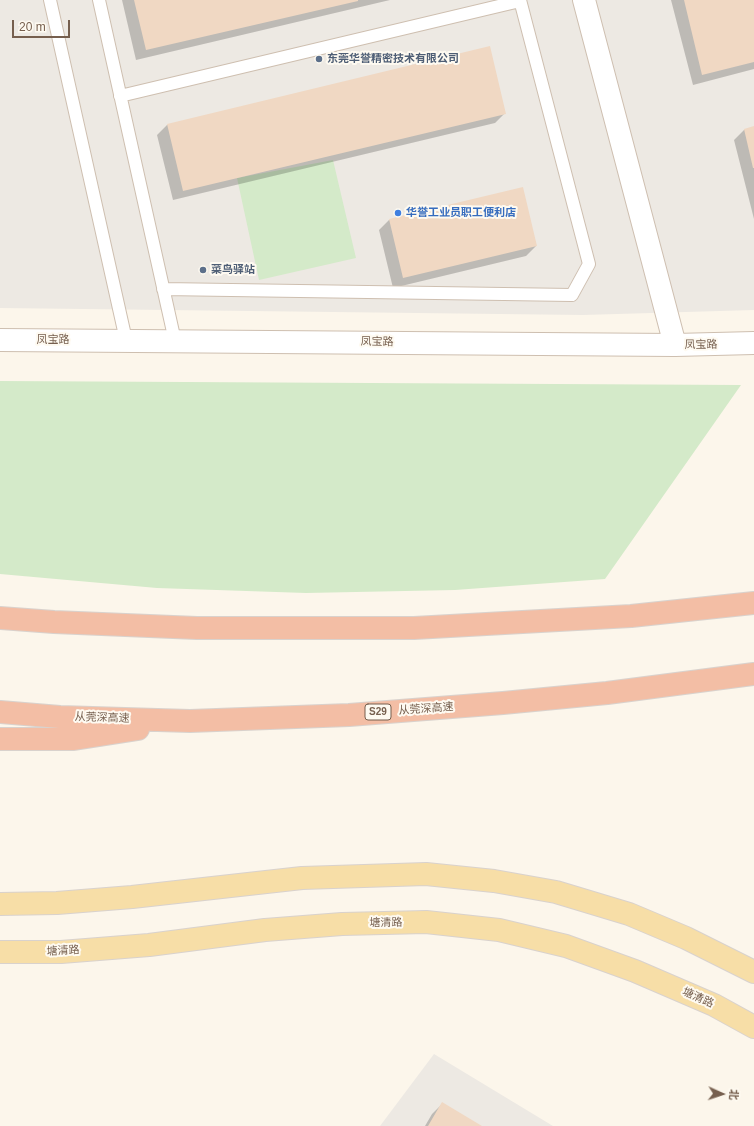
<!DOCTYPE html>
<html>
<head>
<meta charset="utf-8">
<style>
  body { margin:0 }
  #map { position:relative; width:754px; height:1126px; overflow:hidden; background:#fcf6eb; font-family:Arial,"Noto Sans SC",sans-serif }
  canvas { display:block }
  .north { position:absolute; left:702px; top:1074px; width:40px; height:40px; -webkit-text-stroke:3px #fefaf1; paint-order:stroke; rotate:93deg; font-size:11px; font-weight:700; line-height:16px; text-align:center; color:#765f4e }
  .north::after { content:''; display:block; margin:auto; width:14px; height:18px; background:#765f4e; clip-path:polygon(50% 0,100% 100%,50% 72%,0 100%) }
  .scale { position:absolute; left:12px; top:20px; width:58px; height:18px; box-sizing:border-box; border:2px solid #765f4e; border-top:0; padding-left:5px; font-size:12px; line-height:14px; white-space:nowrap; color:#765f4e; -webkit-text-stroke:3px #fefaf1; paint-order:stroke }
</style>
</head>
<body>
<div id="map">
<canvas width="754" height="1126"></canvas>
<div class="north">北</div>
<div class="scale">20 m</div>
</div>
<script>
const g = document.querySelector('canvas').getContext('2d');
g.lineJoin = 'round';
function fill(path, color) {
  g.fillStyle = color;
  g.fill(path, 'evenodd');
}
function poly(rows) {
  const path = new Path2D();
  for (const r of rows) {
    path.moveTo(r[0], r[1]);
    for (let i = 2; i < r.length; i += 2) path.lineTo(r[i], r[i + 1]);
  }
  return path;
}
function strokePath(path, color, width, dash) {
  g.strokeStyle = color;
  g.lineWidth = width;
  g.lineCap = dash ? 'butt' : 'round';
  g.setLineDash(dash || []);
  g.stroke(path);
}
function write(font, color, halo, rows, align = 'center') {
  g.font = font + ' Arial,"Noto Sans SC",sans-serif';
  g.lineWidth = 4;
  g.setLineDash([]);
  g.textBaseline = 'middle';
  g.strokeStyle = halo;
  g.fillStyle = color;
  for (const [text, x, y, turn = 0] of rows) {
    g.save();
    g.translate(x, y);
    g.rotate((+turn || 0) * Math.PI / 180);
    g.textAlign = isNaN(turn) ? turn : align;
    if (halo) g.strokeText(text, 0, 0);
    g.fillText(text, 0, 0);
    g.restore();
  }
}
const industrial = poly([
  [0,0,754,0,754,310,583,315,0,308],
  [434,1054,553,1126,380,1126]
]);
const green = poly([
  [333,160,356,258,259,280,237,178],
  [0,381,741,385,605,579,455,590,306,593,157,588,0,574]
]);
const shadow = poly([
  [122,0,390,0,136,60],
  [671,0,754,0,754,69,693,85],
  [505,113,495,123,173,200,157,135,167,125],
  [754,127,754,219,734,140,744,130],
  [389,220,536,246,526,256,393,288,379,230],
  [442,1104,480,1126,425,1126,432,1114]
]);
const building = poly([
  [134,0,358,0,358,1,146,50],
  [684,0,754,0,754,62,702,75],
  [490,46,506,114,183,191,167,124],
  [754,126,754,168,753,168,744,129],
  [523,187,537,246,403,278,389,219],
  [442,1102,482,1126,428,1126]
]);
const service = poly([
  [50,0,126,340],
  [99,0,175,341],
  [120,96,520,1],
  [163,289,572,295,589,264,520,0]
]);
const minor = poly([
  [584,0,675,345],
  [0,340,675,345,754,343]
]);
const primary = poly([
  [0,904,57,903,132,897,302,878,426,874,494,881,556,892,629,914,686,938,754,972],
  [0,952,61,952,149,945,265,930,342,924,426,922,499,930,566,946,635,971,714,1005,754,1027]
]);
const motorway = poly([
  [0,618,54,622,197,628,414,628,631,616,754,603],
  [0,712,60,717,190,721,349,715,503,703,607,693,754,674],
  [0,739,74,739,138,729]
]);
const markers = [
  [319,59,4,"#5c6f8a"],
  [398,213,4,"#3f7fe0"],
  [203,270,4,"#5c6f8a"]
];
const shields = [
  [378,712,26]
];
const shieldNames = [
  ["S29",378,712]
];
const serviceNames = [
  ["东莞华誉精密技术有限公司",327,59],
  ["菜鸟驿站",211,270]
];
const shopNames = [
  ["华誉工业员职工便利店",406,213]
];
const streetNames = [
  ["凤宝路",53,340],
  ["凤宝路",377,342,1],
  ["凤宝路",701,345,-1],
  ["从莞深高速",426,709,-4],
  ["从莞深高速",102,718,2],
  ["塘清路",386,923,-1],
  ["塘清路",63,951,-3],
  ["塘清路",698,998,24]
];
fill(industrial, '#ede9e3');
fill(green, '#d4eac9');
fill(shadow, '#0003');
fill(building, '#f0d8c3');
strokePath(service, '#cebfb0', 14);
strokePath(minor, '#cebfb0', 24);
strokePath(primary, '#d9d2cd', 24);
strokePath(motorway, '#d9d2cd', 24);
strokePath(service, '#fff', 12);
strokePath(minor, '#fff', 22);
strokePath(primary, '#f7dea7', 22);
strokePath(motorway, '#f3bea5', 22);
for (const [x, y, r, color] of markers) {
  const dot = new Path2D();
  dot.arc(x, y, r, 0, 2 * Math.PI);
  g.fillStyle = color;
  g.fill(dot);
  strokePath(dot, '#fefaf1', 1.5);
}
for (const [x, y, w] of shields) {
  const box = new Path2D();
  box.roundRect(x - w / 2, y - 8, w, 16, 3);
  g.fillStyle = '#fefaf1';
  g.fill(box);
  strokePath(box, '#765f4e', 1);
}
write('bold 10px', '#765f4e', null, shieldNames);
write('bold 11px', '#4e5e75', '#fefaf1', serviceNames, 'left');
write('bold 11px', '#366cbe', '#fefaf1', shopNames, 'left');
write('11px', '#765f4e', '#fefaf1', streetNames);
</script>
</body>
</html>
